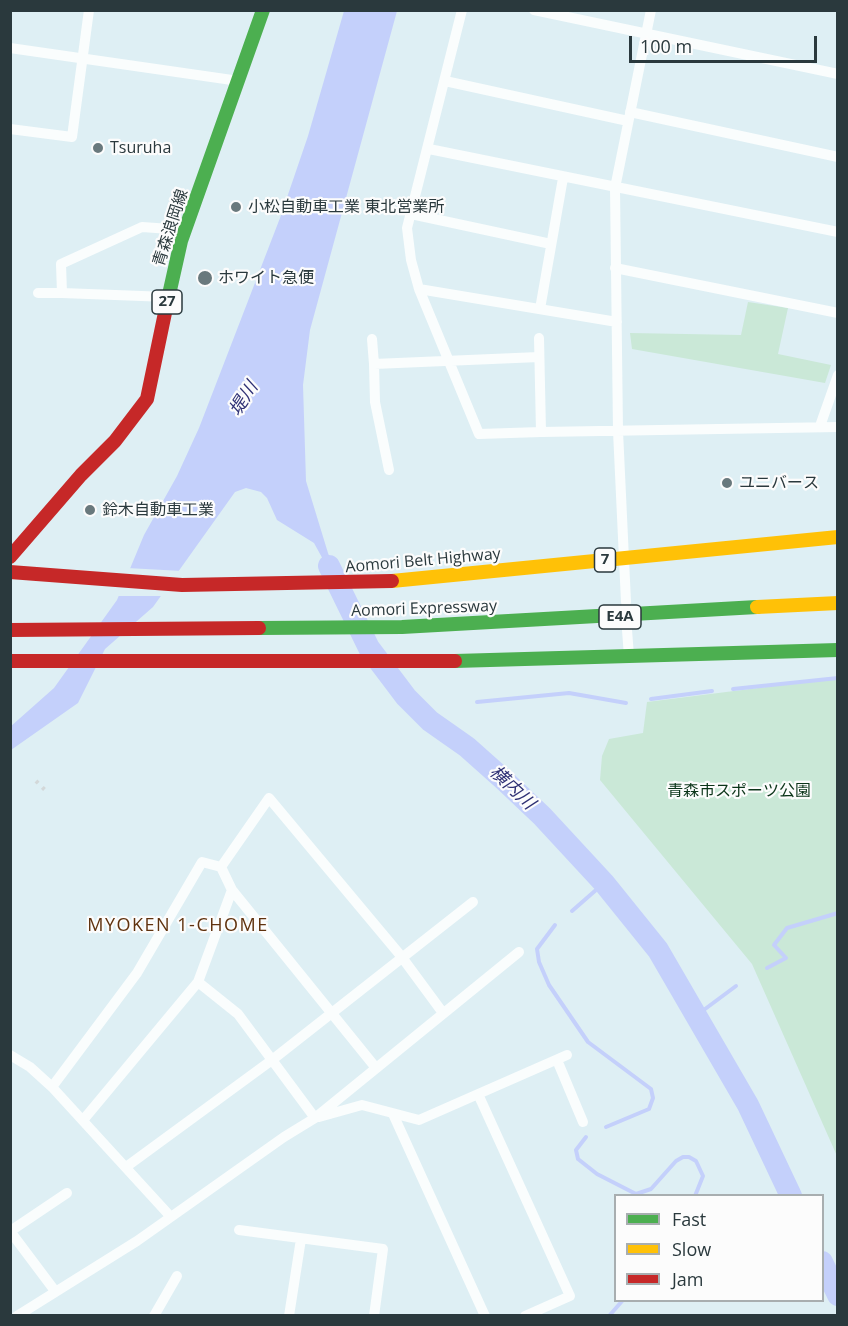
<!DOCTYPE html>
<html>
<head>
<meta charset="utf-8">
<style>
  body { margin:0 }
  #map { position:relative; width:848px; height:1326px; overflow:hidden; background:#deeff4; font-family:"Open Sans",sans-serif }
  canvas { display:block }
  .frame { position:absolute; inset:0; border:12px solid #2a393d; pointer-events:none }
  .legend { position:absolute; left:614px; top:1194px; width:210px; height:108px; box-sizing:border-box; background:#fcfcfc; border:2px solid #a8aeb0; margin:0; padding:8px 10px; list-style:none; font-size:18px; color:#2a393d }
  .legend li { display:flex; align-items:center; gap:12px; height:30px }
  .legend b { width:30px; border:2px solid #a8aeb0 }
  .scale { position:absolute; left:629px; top:36px; width:188px; height:27px; box-sizing:border-box; border:3px solid #2a393d; border-top:0; padding-left:8px; font-size:18px; line-height:21px; white-space:nowrap; color:#2a393d; -webkit-text-stroke:4px #fcfcfc; paint-order:stroke }
</style>
</head>
<body>
<div id="map">
<canvas width="848" height="1326"></canvas>
<div class="frame"></div>
<ul class="legend">
<li><b style="height:8px;background:#4caf50"></b>Fast</li>
<li><b style="height:8px;background:#ffc107"></b>Slow</li>
<li><b style="height:8px;background:#c62828"></b>Jam</li>
</ul>
<div class="scale">100 m</div>
</div>
<script>
const g = document.querySelector('canvas').getContext('2d');
g.lineJoin = 'round';
function fill(path, color) {
  g.fillStyle = color;
  g.fill(path, 'evenodd');
}
function poly(rows) {
  const path = new Path2D();
  for (const r of rows) {
    path.moveTo(r[0], r[1]);
    for (let i = 2; i < r.length; i += 2) path.lineTo(r[i], r[i + 1]);
  }
  return path;
}
function strokePath(path, color, width, dash) {
  g.strokeStyle = color;
  g.lineWidth = width;
  g.lineCap = dash ? 'butt' : 'round';
  g.setLineDash(dash || []);
  g.stroke(path);
}
function write(font, color, halo, rows, align = 'center') {
  g.font = font + ' "Open Sans","Noto Sans JP",sans-serif';
  g.lineWidth = 4.5;
  g.setLineDash([]);
  g.textBaseline = 'middle';
  g.strokeStyle = halo;
  g.fillStyle = color;
  for (const [text, x, y, turn = 0] of rows) {
    g.save();
    g.translate(x, y);
    g.rotate((+turn || 0) * Math.PI / 180);
    g.textAlign = isNaN(turn) ? turn : align;
    if (halo) g.strokeText(text, 0, 0);
    g.fillText(text, 0, 0);
    g.restore();
  }
}
const green = poly([
  [748,302,788,308,778,354,831,365,825,383,632,349,630,333,741,335],
  [837,678,838,678,837,1156,752,964,600,780,602,756,609,739,643,733,647,702]
]);
const water = poly([
  [344,11,397,11,310,330,303,385,306,481,328,553,347,603,314,543,277,520,267,498,261,492,246,488,235,492,153,607,105,649,78,703,11,750,10,727,54,688,117,600,144,535,177,476,199,428,280,218,308,136]
]);
const pier = poly([
  [127,568,182,571,164,596,116,596]
]);
const stream = poly([
  [733,689,838,678],
  [651,699,712,691],
  [477,702,569,693,626,703],
  [412,703,423,703],
  [572,911,604,883],
  [555,925,537,949,539,962,549,985,588,1042,651,1089,653,1098,649,1109,606,1127],
  [767,968,786,958,774,945,787,928,838,913],
  [697,1015,736,986],
  [586,1137,576,1150,578,1159,597,1174,636,1194,651,1189,676,1161,683,1157,689,1157,696,1161,703,1176,695,1196],
  [609,1316,623,1300]
]);
const river = poly([
  [329,566,369,648,406,697,430,721,467,747,504,780,542,816,604,883,658,950,748,1105,791,1196],
  [822,1262,838,1295]
]);
const street = poly([
  [462,10,407,228,411,260,419,289,617,322],
  [534,10,838,74],
  [10,48,239,81],
  [445,81,628,121],
  [630,112,838,157],
  [10,129,72,137,89,10],
  [429,149,838,232],
  [411,214,551,244],
  [615,268,838,313],
  [419,289,479,434,541,432],
  [38,293,62,293],
  [168,297,62,293,61,264,142,227,184,230],
  [540,309,563,178],
  [539,338,541,432,838,427],
  [372,339,374,364],
  [820,426,838,375],
  [389,470,375,402,374,364,539,357],
  [626,602,618,431,615,188,651,10],
  [627,630,629,656],
  [232,890,376,1068],
  [198,982,238,1014,315,1118],
  [10,1055,30,1067,52,1087,170,1216],
  [557,1060,583,1122],
  [52,1087,137,973,202,862,221,867],
  [478,1094,570,1296,525,1316],
  [393,1114,485,1316],
  [319,1117,362,1105,419,1120,567,1055],
  [84,1119,198,982,232,890,221,867,269,798,401,956,443,1013],
  [126,1167,272,1060,473,902],
  [12,1230,67,1193],
  [239,1230,383,1249,374,1316],
  [10,1231,55,1291],
  [17,1316,137,1241,284,1137,315,1118,519,952],
  [154,1316,177,1276],
  [289,1316,301,1239]
]);
const fast = poly([
  [166,308,181,241,263,10],
  [259,628,402,627,757,607],
  [455,661,838,650]
]);
const slow = poly([
  [392,581,838,537],
  [757,607,838,603]
]);
const jam = poly([
  [10,557,81,475,115,441,147,399,166,308],
  [10,572,182,585,392,581],
  [10,630,259,628],
  [10,661,455,661]
]);
const rail = poly([
  [36,781,47,792]
]);
const markers = [
  [98,148,6,"#69797d"],
  [236,207,6,"#69797d"],
  [205,278,8,"#69797d"],
  [727,483,6,"#69797d"],
  [90,510,6,"#69797d"]
];
const shields = [
  [167,302,30],
  [605,560,21],
  [620,617,42]
];
const shieldNames = [
  ["27",167,302],
  ["7",605,560],
  ["E4A",620,617]
];
const poiNames = [
  ["Tsuruha",110,148],
  ["小松自動車工業 東北営業所",248,207],
  ["ホワイト急便",218,278],
  ["ユニバース",739,483],
  ["鈴木自動車工業",102,510]
];
const streetNames = [
  ["青森浪岡線",171,228,-72],
  ["Aomori Belt Highway",423,561,-5],
  ["Aomori Expressway",424,609,-2]
];
const parkNames = [
  ["青森市スポーツ公園",739,791]
];
const waterNames = [
  ["堤川",244,399,-57],
  ["横内川",512,788,43]
];
const neighbourhoodNames = [
  ["MYOKEN 1-CHOME",178,926]
];
fill(green, '#cae8d7');
fill(water, '#c4d0fb');
fill(pier, '#deeff4');
strokePath(stream, '#c4d0fb', 4);
strokePath(river, '#c4d0fb', 22);
strokePath(street, '#fafdfd', 10);
strokePath(fast, '#4caf50', 14);
strokePath(slow, '#ffc107', 14);
strokePath(jam, '#c62828', 14);
strokePath(rail, '#d3d8d9', 4, [3, 6]);
for (const [x, y, r, color] of markers) {
  const dot = new Path2D();
  dot.arc(x, y, r, 0, 2 * Math.PI);
  g.fillStyle = color;
  g.fill(dot);
  strokePath(dot, '#fcfcfc', 2);
}
for (const [x, y, w] of shields) {
  const box = new Path2D();
  box.roundRect(x - w / 2, y - 12, w, 24, 4.5);
  g.fillStyle = '#fcfcfc';
  g.fill(box);
  strokePath(box, '#2a393d', 1.5);
}
write('bold 15px', '#2a393d', null, shieldNames);
write('16px', '#2a393d', '#fcfcfc', poiNames, 'left');
write('16px', '#2a393d', '#fcfcfc', streetNames);
write('16px', '#0b3519', '#fcfcfc', parkNames);
write('italic 18px', '#2f3175', '#fcfcfc', waterNames);
g.letterSpacing = '1.5px';
write('18px', '#5f320e', '#fcfcfc', neighbourhoodNames);
g.letterSpacing = '0px';
</script>
</body>
</html>
